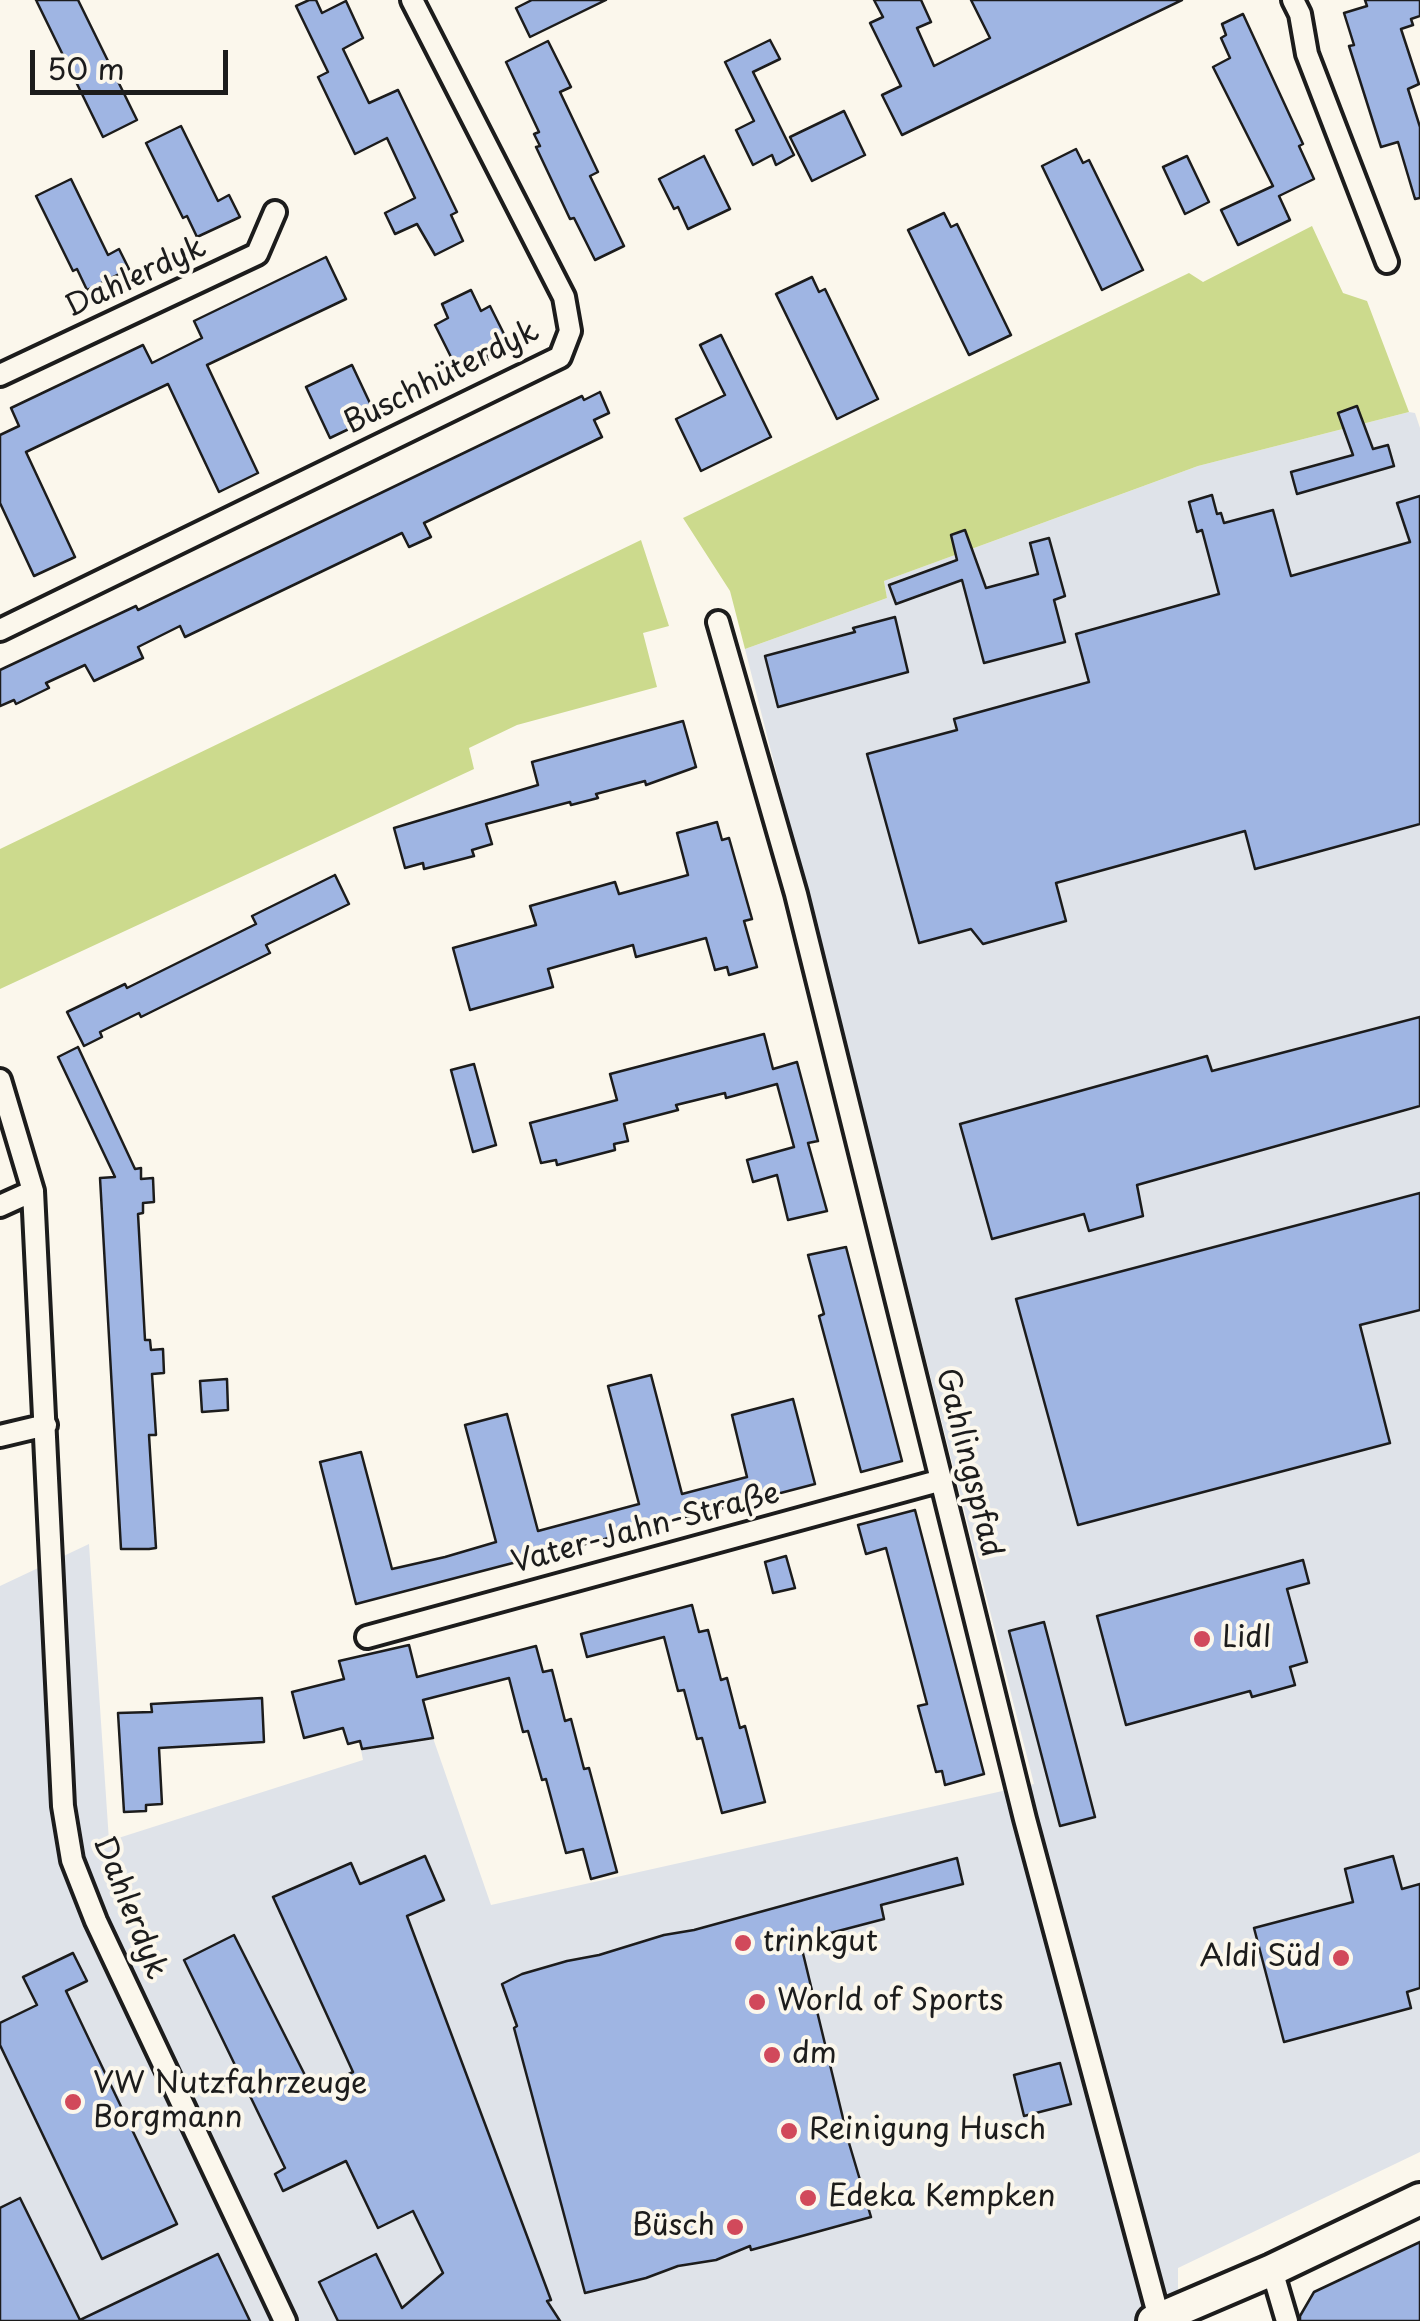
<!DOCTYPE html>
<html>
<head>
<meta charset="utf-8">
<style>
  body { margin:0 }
  #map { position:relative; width:1420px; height:2321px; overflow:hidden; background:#fbf7ec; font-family:"Playpen Sans",sans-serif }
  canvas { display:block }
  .scale { position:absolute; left:30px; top:50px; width:198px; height:45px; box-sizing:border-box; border:5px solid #1c1c1c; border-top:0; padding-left:12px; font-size:30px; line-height:35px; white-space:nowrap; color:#1c1c1c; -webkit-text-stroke:8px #fbf7ec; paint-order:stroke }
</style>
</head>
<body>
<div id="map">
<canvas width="1420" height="2321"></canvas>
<div class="scale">50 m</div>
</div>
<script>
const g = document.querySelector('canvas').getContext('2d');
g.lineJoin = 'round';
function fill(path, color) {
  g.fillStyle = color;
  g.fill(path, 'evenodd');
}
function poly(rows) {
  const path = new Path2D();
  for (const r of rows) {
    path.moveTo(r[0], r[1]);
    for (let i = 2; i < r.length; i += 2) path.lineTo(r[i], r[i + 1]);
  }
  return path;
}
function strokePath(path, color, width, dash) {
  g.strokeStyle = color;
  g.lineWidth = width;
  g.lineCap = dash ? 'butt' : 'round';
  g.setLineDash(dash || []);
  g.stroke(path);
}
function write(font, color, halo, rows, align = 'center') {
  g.font = font + ' "Playpen Sans",sans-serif';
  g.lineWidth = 8;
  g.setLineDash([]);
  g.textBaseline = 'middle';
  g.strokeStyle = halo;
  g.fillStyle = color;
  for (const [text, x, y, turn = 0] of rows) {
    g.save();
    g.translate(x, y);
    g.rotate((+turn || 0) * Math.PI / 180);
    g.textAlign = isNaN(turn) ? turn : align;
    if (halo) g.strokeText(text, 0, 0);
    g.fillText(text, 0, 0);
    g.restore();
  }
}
const built = poly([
  [1409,412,1415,413,1420,428,1420,2152,1178,2268,1178,2321,0,2321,0,1586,89,1544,109,1841,363,1760,361,1750,433,1738,491,1905,1034,1784,745,649,887,598,884,581,1198,466]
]);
const green = poly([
  [1312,226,1343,293,1367,301,1409,412,1198,466,884,581,887,598,745,649,730,591,683,518,1189,273,1203,282],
  [641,540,669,626,643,633,657,687,517,725,469,748,474,769,0,989,0,849]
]);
const building = poly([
  [36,0,78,0,137,120,103,137,36,0],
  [309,0,316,0,322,13,346,1,363,38,343,49,369,103,398,90,457,212,451,215,463,241,435,255,417,224,395,234,385,213,415,198,387,138,355,154,318,77,328,72,296,6,309,0],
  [532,0,606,0,530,37,516,8,532,0],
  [874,0,921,0,931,22,917,28,934,66,990,38,971,0,1182,0,902,135,882,95,901,86,870,23,883,17,874,0],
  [1365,0,1420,0,1420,16,1411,19,1413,25,1401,29,1419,84,1408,89,1420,127,1420,198,1415,199,1398,142,1381,147,1349,46,1354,45,1344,13,1367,6,1365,0],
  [1243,14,1303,144,1299,146,1314,179,1279,196,1290,220,1238,245,1221,210,1273,186,1213,67,1230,58,1221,38,1226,35,1222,24,1243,14],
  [770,40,780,59,753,72,794,155,776,165,772,155,753,165,736,130,754,121,725,62,770,40],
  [548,41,571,87,560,92,598,172,590,176,624,246,595,260,574,218,570,219,536,147,540,146,534,134,539,132,506,62,548,41],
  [844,111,865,155,812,181,790,137,844,111],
  [181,126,218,201,229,195,240,217,197,237,187,216,183,218,146,143,181,126],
  [1076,149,1083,163,1089,160,1143,270,1102,290,1042,166,1076,149],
  [704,156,730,209,688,229,678,207,674,209,659,179,704,156],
  [1187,156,1209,202,1185,214,1163,167,1187,156],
  [71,179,108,255,119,249,129,269,87,290,77,269,73,271,36,196,71,179],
  [944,213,951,227,957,224,1011,335,969,355,908,230,944,213],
  [326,257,346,299,207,365,258,473,219,492,168,384,26,452,75,557,34,576,0,503,0,435,19,426,11,408,143,345,152,363,202,338,194,321,326,257],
  [812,277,819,292,825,289,878,399,837,419,776,294,812,277],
  [471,290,481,311,490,306,509,344,486,356,488,361,460,375,435,325,448,318,442,304,471,290],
  [721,335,771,437,701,471,676,419,725,395,700,345,721,335],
  [352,365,376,416,330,438,306,387,352,365],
  [600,392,609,413,594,420,602,437,424,523,431,537,409,547,402,533,185,637,180,626,138,647,143,658,94,681,85,665,46,683,49,688,16,704,14,700,0,706,0,670,136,606,138,610,582,396,584,400,600,392],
  [1357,406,1373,449,1388,445,1394,466,1297,494,1291,472,1353,455,1338,413,1357,406],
  [1212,495,1217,514,1221,513,1224,523,1273,510,1291,576,1410,542,1397,503,1420,496,1420,824,1255,869,1245,831,1056,883,1066,921,983,944,971,929,919,943,867,754,957,730,954,719,1089,682,1076,634,1219,594,1202,530,1197,532,1189,502,1212,495],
  [965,530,986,588,1038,574,1030,543,1049,538,1065,596,1054,600,1065,642,984,663,962,580,896,604,889,585,957,560,951,535,965,530],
  [895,617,908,672,778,707,765,656,855,632,853,628,895,617],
  [683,721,696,767,646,785,645,781,596,794,598,798,571,805,570,802,486,824,492,844,472,850,474,856,424,869,423,863,405,868,394,828,538,785,532,762,683,721],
  [717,822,722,840,729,838,752,919,744,921,757,967,729,975,727,967,715,970,706,938,636,957,633,945,548,969,553,987,470,1010,453,948,536,925,530,906,615,882,619,894,688,875,677,833,717,822],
  [335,875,349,904,266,945,270,953,141,1017,139,1013,100,1032,102,1037,84,1046,67,1012,125,984,127,988,256,924,252,916,335,875],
  [1420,1017,1420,1106,1137,1185,1143,1216,1089,1231,1084,1214,992,1239,960,1124,1207,1056,1212,1071,1420,1017],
  [764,1034,773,1069,797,1062,818,1141,808,1143,827,1211,788,1220,777,1175,753,1182,747,1160,794,1147,777,1084,726,1098,725,1093,676,1105,678,1110,624,1124,628,1141,614,1144,615,1150,557,1165,556,1160,541,1163,530,1123,617,1100,610,1074,764,1034],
  [78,1047,135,1169,141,1168,141,1179,153,1178,154,1202,143,1203,143,1213,138,1214,145,1340,150,1340,151,1350,163,1349,164,1373,152,1374,156,1435,149,1435,156,1548,149,1549,121,1549,100,1178,115,1177,58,1057,78,1047],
  [474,1064,496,1145,473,1152,451,1070,474,1064],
  [1420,1193,1420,1310,1360,1325,1390,1443,1078,1525,1016,1299,1420,1193],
  [846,1247,902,1461,861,1472,819,1316,824,1314,808,1255,846,1247],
  [651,1375,682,1494,747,1477,732,1415,793,1399,815,1484,356,1604,320,1462,361,1452,392,1569,445,1557,496,1542,465,1425,507,1414,538,1531,639,1504,608,1386,651,1375],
  [227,1379,228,1410,202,1412,200,1381,227,1379],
  [915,1510,984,1774,945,1785,942,1771,936,1772,918,1706,927,1704,886,1548,866,1554,858,1525,915,1510],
  [786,1556,795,1588,773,1593,765,1562,786,1556],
  [1303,1560,1309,1583,1287,1589,1307,1662,1290,1667,1295,1685,1252,1697,1250,1691,1126,1725,1097,1616,1303,1560],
  [692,1605,699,1632,708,1630,721,1680,727,1678,740,1728,745,1726,765,1802,722,1813,702,1738,697,1739,684,1690,678,1691,664,1637,587,1657,581,1634,692,1605],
  [1044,1622,1095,1817,1060,1826,1009,1631,1044,1622],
  [409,1645,417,1677,536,1646,543,1672,552,1670,565,1721,571,1719,584,1769,589,1768,617,1872,591,1879,583,1849,566,1853,546,1779,542,1780,528,1731,523,1732,509,1678,423,1700,433,1738,362,1749,360,1741,348,1744,343,1728,304,1738,292,1692,344,1679,339,1661,409,1645],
  [262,1698,264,1742,159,1748,162,1804,146,1805,146,1811,124,1812,118,1713,152,1712,151,1704,262,1698],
  [425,1856,444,1900,407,1916,551,2300,547,2301,560,2321,338,2321,319,2282,376,2254,402,2308,443,2273,413,2211,378,2228,346,2161,283,2191,275,2174,285,2168,184,1960,234,1935,313,2091,353,2072,273,1897,351,1863,360,1884,425,1856],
  [1393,1856,1402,1889,1420,1884,1420,1988,1407,1992,1411,2008,1284,2042,1254,1928,1353,1902,1345,1869,1393,1856],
  [957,1858,963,1884,881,1905,884,1919,800,1941,849,2143,871,2217,751,2250,750,2246,716,2260,678,2266,646,2278,585,2293,514,2028,517,2026,502,1984,522,1974,567,1961,599,1955,664,1935,694,1930,957,1858],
  [73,1953,87,1981,66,1991,177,2224,102,2259,0,2045,0,2023,37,2005,23,1977,73,1953],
  [1060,2063,1071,2104,1024,2116,1014,2075,1060,2063],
  [20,2198,80,2320,218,2254,250,2321,0,2321,0,2208,20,2198],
  [1420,2242,1420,2321,1300,2321,1300,2316,1314,2292,1420,2242]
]);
const minor = poly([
  [1293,0,1300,14,1307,54,1387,262],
  [0,375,257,254,275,212],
  [718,622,796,894,1025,1819,1159,2318],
  [0,630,560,357,570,331,564,297,412,0],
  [0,1080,33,1191,63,1806,72,1860,96,1921,285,2321],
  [0,1206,33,1191],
  [0,1436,46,1425],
  [367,1637,942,1480],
  [1272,2270,1287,2321]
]);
const secondary = poly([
  [1153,2321,1272,2270,1420,2199]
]);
const markers = [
  [1202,1639,10,"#d1495b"],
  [743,1943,10,"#d1495b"],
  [1341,1958,10,"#d1495b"],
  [757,2002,10,"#d1495b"],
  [772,2055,10,"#d1495b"],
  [73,2102,10,"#d1495b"],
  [789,2131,10,"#d1495b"],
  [808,2198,10,"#d1495b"],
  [735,2227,10,"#d1495b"]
];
const streetNames = [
  ["Dahlerdyk",136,278,-25],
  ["Buschhüterdyk",442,378,-27],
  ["Gahlingspfad",968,1463,76],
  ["Vater-Jahn-Straße",646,1529,-15],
  ["Dahlerdyk",129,1908,68]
];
const poiNames = [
  ["Lidl",1222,1639],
  ["trinkgut",763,1943],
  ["Aldi Süd",1321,1958,"right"],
  ["World of Sports",777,2002],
  ["dm",792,2055],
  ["VW Nutzfahrzeuge",93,2085],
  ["Borgmann",93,2119],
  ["Reinigung Husch",809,2131],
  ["Edeka Kempken",828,2198],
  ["Büsch",715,2227,"right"]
];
fill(built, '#dfe3e9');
fill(green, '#ccda8d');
fill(building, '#9fb5e3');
strokePath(building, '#1c1c1c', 2.5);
strokePath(minor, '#1c1c1c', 28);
strokePath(secondary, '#1c1c1c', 38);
strokePath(minor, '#fbf7ec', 20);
strokePath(secondary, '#fbf7ec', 30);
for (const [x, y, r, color] of markers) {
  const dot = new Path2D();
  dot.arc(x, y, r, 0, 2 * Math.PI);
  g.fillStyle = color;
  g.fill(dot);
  strokePath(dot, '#fbf7ec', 4);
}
write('30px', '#1c1c1c', '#fbf7ec', streetNames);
write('30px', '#1c1c1c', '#fbf7ec', poiNames, 'left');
</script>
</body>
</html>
